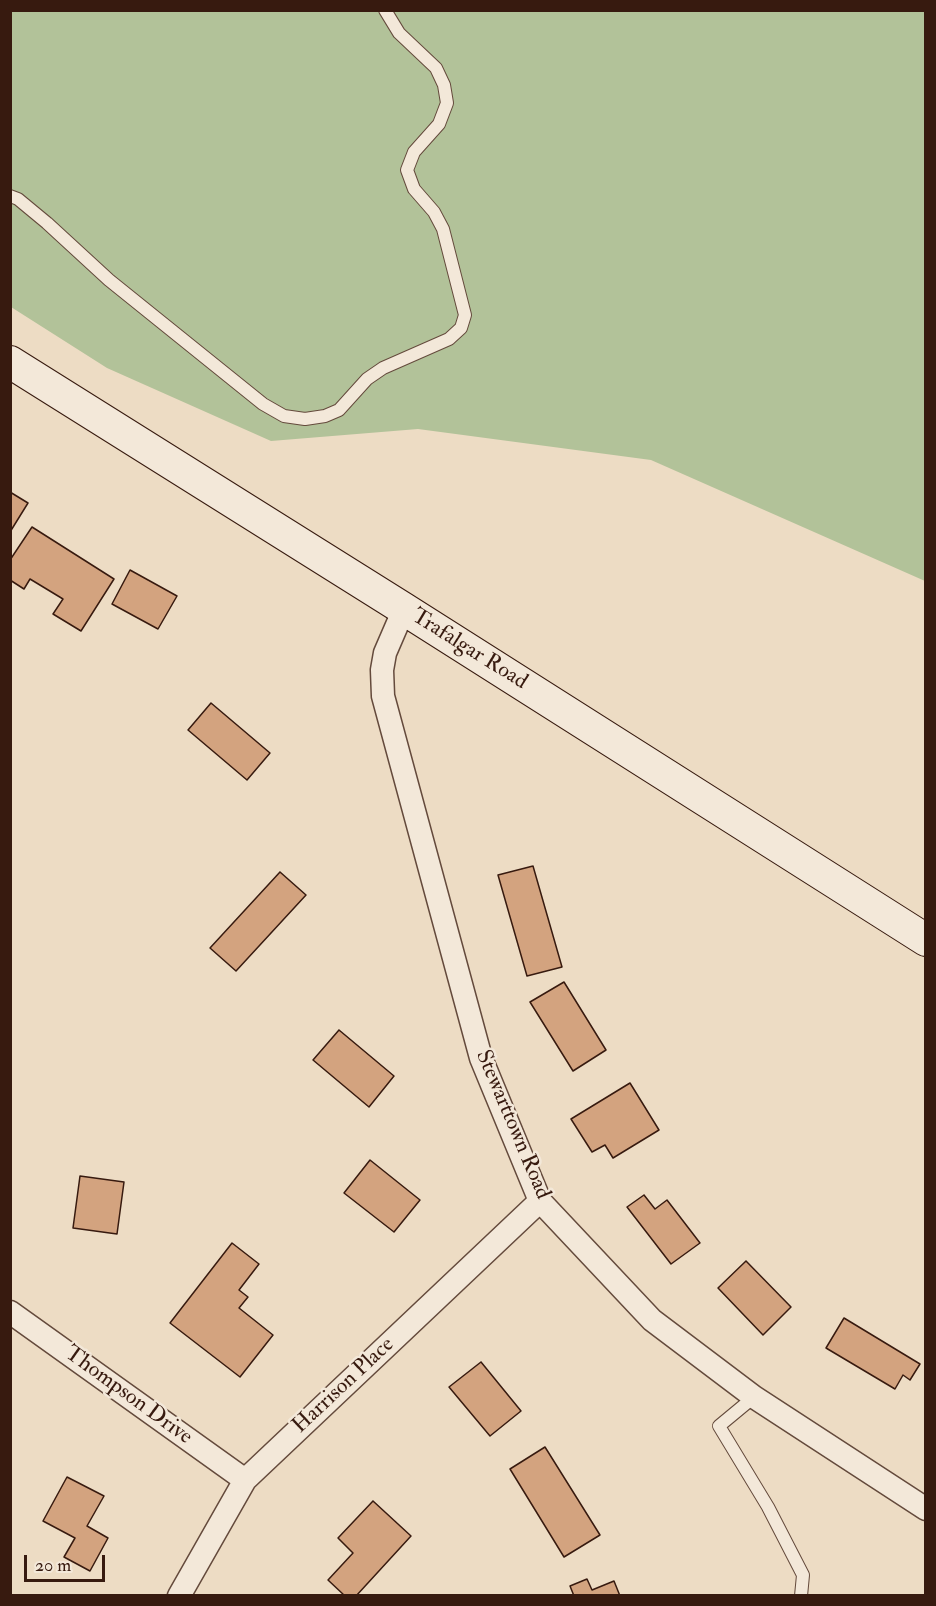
<!DOCTYPE html>
<html>
<head>
<meta charset="utf-8">
<style>
  body { margin:0 }
  #map { position:relative; width:936px; height:1606px; overflow:hidden; background:#eddcc4; font-family:"IM FELL Double Pica",serif }
  canvas { display:block }
  .frame { position:absolute; inset:0; border:12px solid #371a0f; pointer-events:none }
  .scale { position:absolute; left:24px; top:1555px; width:81px; height:27px; box-sizing:border-box; border:3px solid #371a0f; border-top:0; padding-left:8px; font-size:18px; line-height:21px; white-space:nowrap; color:#371a0f; -webkit-text-stroke:4px #f3e8d9; paint-order:stroke }
</style>
</head>
<body>
<div id="map">
<canvas width="936" height="1606"></canvas>
<div class="frame"></div>
<div class="scale">20 m</div>
</div>
<script>
const g = document.querySelector('canvas').getContext('2d');
g.lineJoin = 'round';
function fill(path, color) {
  g.fillStyle = color;
  g.fill(path, 'evenodd');
}
function poly(rows) {
  const path = new Path2D();
  for (const r of rows) {
    path.moveTo(r[0], r[1]);
    for (let i = 2; i < r.length; i += 2) path.lineTo(r[i], r[i + 1]);
  }
  return path;
}
function strokePath(path, color, width, dash) {
  g.strokeStyle = color;
  g.lineWidth = width;
  g.lineCap = dash ? 'butt' : 'round';
  g.setLineDash(dash || []);
  g.stroke(path);
}
function write(font, color, halo, rows, align = 'center') {
  g.font = font + ' "IM FELL Double Pica",serif';
  g.lineWidth = 5;
  g.setLineDash([]);
  g.textBaseline = 'middle';
  g.strokeStyle = halo;
  g.fillStyle = color;
  for (const [text, x, y, turn = 0] of rows) {
    g.save();
    g.translate(x, y);
    g.rotate((+turn || 0) * Math.PI / 180);
    g.textAlign = isNaN(turn) ? turn : align;
    if (halo) g.strokeText(text, 0, 0);
    g.fillText(text, 0, 0);
    g.restore();
  }
}
const green = poly([
  [10,11,925,11,925,581,651,460,418,429,271,441,107,368,11,307]
]);
const building = poly([
  [10,492,28,503,10,532,10,492],
  [32,527,114,579,81,631,53,614,63,599,30,579,24,589,10,580,10,560,32,527],
  [130,570,177,596,158,629,112,604,130,570],
  [211,703,270,753,247,780,188,730,211,703],
  [533,866,562,967,527,976,498,875,533,866],
  [280,872,306,895,236,971,210,948,280,872],
  [564,982,606,1050,573,1071,530,1002,564,982],
  [339,1030,394,1076,369,1107,313,1060,339,1030],
  [630,1083,659,1130,613,1158,605,1145,592,1152,571,1119,630,1083],
  [370,1160,420,1200,394,1232,344,1193,370,1160],
  [80,1176,124,1182,117,1234,73,1228,80,1176],
  [644,1195,655,1209,667,1200,700,1243,671,1264,627,1207,644,1195],
  [232,1243,259,1264,239,1290,248,1297,239,1308,273,1335,240,1377,170,1323,232,1243],
  [746,1261,791,1307,763,1335,718,1288,746,1261],
  [844,1318,920,1364,910,1380,903,1375,895,1389,826,1348,844,1318],
  [481,1362,521,1411,490,1436,449,1387,481,1362],
  [545,1447,600,1535,564,1557,510,1469,545,1447],
  [67,1477,104,1496,87,1526,108,1538,90,1571,64,1557,75,1538,43,1521,67,1477],
  [373,1501,411,1536,356,1596,345,1596,328,1580,353,1553,338,1538,373,1501],
  [587,1579,592,1590,614,1581,620,1596,574,1596,570,1586,587,1579]
]);
const service = poly([
  [10,196,18,199,47,223,109,280,263,404,284,416,305,419,325,416,339,410,367,379,383,368,449,339,461,328,465,315,443,229,434,212,414,189,407,170,414,152,439,124,447,103,444,85,436,68,399,33,385,10],
  [754,1397,719,1426,768,1507,803,1575,801,1596]
]);
const minor = poly([
  [404,609,385,653,382,670,383,696,481,1058,540,1201,652,1320,754,1397,926,1509],
  [10,1312,245,1480],
  [179,1596,245,1480,540,1201]
]);
const secondary = poly([
  [10,362,404,609,926,940]
]);
const streetNames = [
  ["Trafalgar Road",469,650,32],
  ["Stewarttown Road",512,1125,67],
  ["Harrison Place",344,1386,-43],
  ["Thompson Drive",128,1396,36]
];
fill(green, '#b2c299');
fill(building, '#d3a37f');
strokePath(building, '#371a0f', 1.5);
strokePath(service, '#644a3c', 14);
strokePath(minor, '#644a3c', 25);
strokePath(secondary, '#371a0f', 34);
strokePath(service, '#f3e8d9', 12);
strokePath(minor, '#f3e8d9', 22);
strokePath(secondary, '#f3e8d9', 32);
write('22px', '#371a0f', '#f3e8d9', streetNames);
</script>
</body>
</html>
